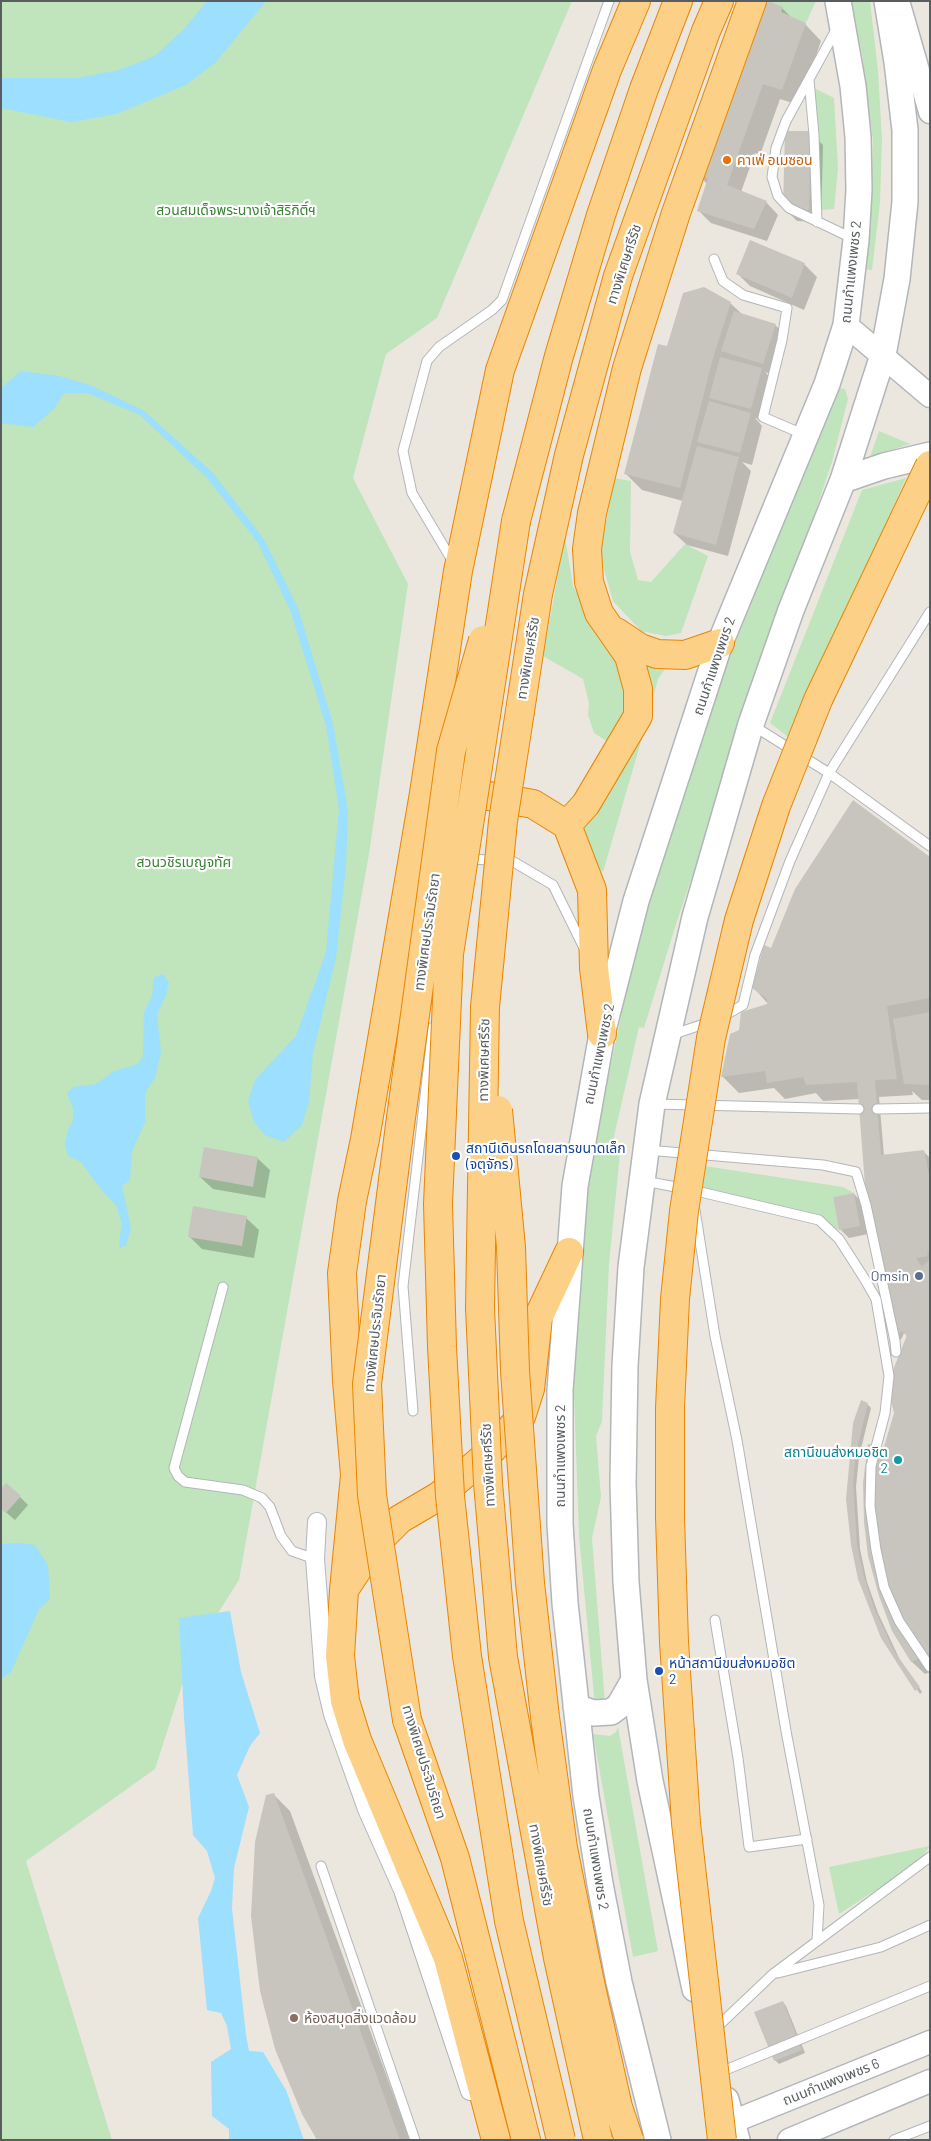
<!DOCTYPE html>
<html>
<head>
<meta charset="utf-8">
<style>
  body { margin:0 }
  #map { position:relative; width:931px; height:2141px; overflow:hidden; background:#ebe7df; font-family:Barlow,sans-serif }
  canvas { display:block }
  .frame { position:absolute; inset:0; border:2px solid #585d60; pointer-events:none }
</style>
</head>
<body>
<div id="map">
<canvas width="931" height="2141"></canvas>
<div class="frame"></div>
</div>
<script>
const g = document.querySelector('canvas').getContext('2d');
g.lineJoin = 'round';
function fill(path, color) {
  g.fillStyle = color;
  g.fill(path, 'evenodd');
}
function poly(rows) {
  const path = new Path2D();
  for (const r of rows) {
    path.moveTo(r[0], r[1]);
    for (let i = 2; i < r.length; i += 2) path.lineTo(r[i], r[i + 1]);
  }
  return path;
}
function strokePath(path, color, width, dash) {
  g.strokeStyle = color;
  g.lineWidth = width;
  g.lineCap = dash ? 'butt' : 'round';
  g.setLineDash(dash || []);
  g.stroke(path);
}
function write(font, color, halo, rows, align = 'center') {
  g.font = font + ' Barlow,"Noto Sans Thai",sans-serif';
  g.lineWidth = 4.5;
  g.setLineDash([]);
  g.textBaseline = 'middle';
  g.strokeStyle = halo;
  g.fillStyle = color;
  for (const [text, x, y, turn = 0] of rows) {
    g.save();
    g.translate(x, y);
    g.rotate((+turn || 0) * Math.PI / 180);
    g.textAlign = isNaN(turn) ? turn : align;
    if (halo) g.strokeText(text, 0, 0);
    g.fillText(text, 0, 0);
    g.restore();
  }
}
const green = poly([
  [1,1,572,1,437,318,386,354,353,478,408,584,369,854,239,1580,192,1654,155,1769,26,1861,112,2140,1,2140],
  [768,1,816,1,806,23,781,12],
  [850,1,870,1,878,71,882,139,880,203,872,270,864,269,871,202,873,141,862,53],
  [812,87,834,98,838,169,834,209,820,210,819,149],
  [837,388,845,389,848,399,832,462,676,924,644,1028,639,1027,612,1145,620,1153,609,1264,602,1421,596,1436,601,1497,592,1538,605,1703,595,1706,579,1536,574,1393,576,1302,585,1209,594,1142,643,916,729,658],
  [879,431,910,444,870,457],
  [614,478,631,481,630,552,638,580,651,582,685,544,708,556,681,633,666,636,641,631,613,601,600,556],
  [906,478,791,739,770,723,862,490],
  [565,537,573,586,611,649,622,675,626,706,613,745,594,733,588,715,589,703,583,679,543,656],
  [639,657,665,669,658,679,642,738,603,872,593,865,581,828,642,738,644,709],
  [698,1165,843,1187,854,1193,833,1197,839,1230,819,1220,692,1190],
  [618,1727,658,1951,633,1957,593,1734,610,1736,616,1732],
  [930,1846,918,1863,839,1914,829,1867]
]);
const water = poly([
  [207,1,266,1,216,62,186,85,116,114,71,122,1,108,1,78,76,78,119,70,155,56,184,29],
  [21,371,59,376,90,385,143,410,213,473,264,539,298,608,333,724,348,810,346,866,336,958,313,1053,309,1102,302,1125,284,1142,265,1135,254,1122,248,1101,255,1080,296,1036,326,952,339,809,326,726,291,612,258,543,208,479,140,415,87,393,64,393,54,409,33,427,1,423,1,388],
  [163,974,169,983,166,995,157,1014,161,1052,155,1078,145,1093,145,1122,132,1152,130,1180,122,1186,131,1228,126,1245,120,1248,119,1243,122,1223,116,1205,103,1192,81,1162,68,1156,65,1145,68,1130,73,1121,73,1108,67,1093,73,1087,96,1084,114,1071,138,1064,143,1056,144,1012,152,996,154,978],
  [19,1543,35,1545,48,1565,50,1599,39,1609,11,1672,1,1679,1,1544],
  [230,1611,241,1672,260,1733,250,1746,237,1775,249,1807,234,1868,232,1908,246,2035,249,2051,263,2052,286,2090,304,2140,229,2140,229,2129,212,2116,211,2062,231,2049,227,2026,221,2013,207,2010,198,1918,211,1891,215,1878,207,1851,193,1835,184,1717,179,1618]
]);
const shadow = poly([
  [782,8,792,18,805,24,821,41,799,105,780,99,760,155,755,153,741,192,766,202,778,215,767,241,711,223,699,211,707,184,697,173],
  [811,133,823,145,821,222,797,221,785,209],
  [804,264,817,277,804,310,750,286,738,274],
  [730,303,742,314,775,325,788,337,775,376,765,372,774,382,764,421,755,418,762,426,752,465,742,462,751,471,728,556,687,545,674,533,683,501,642,490,626,474,668,348],
  [930,858,930,1100,922,1100,912,1091,913,1095,879,1097,884,1156,924,1152,930,1158,930,1672,925,1674,912,1662,894,1630,885,1449,895,1413,908,1337,904,1333,901,1340,897,1337,859,1099,823,1101,816,1093,785,1099,774,1088,739,1093,722,1076,740,1031,769,1005,754,988,772,949],
  [257,1158,270,1170,265,1198,213,1189,200,1177],
  [854,1194,862,1202,868,1234,849,1238,841,1230],
  [246,1218,259,1230,254,1258,202,1249,189,1236],
  [867,1404,871,1408,859,1457,856,1487,860,1549,867,1582,878,1613,899,1658,922,1692,920,1694,882,1637,860,1578,847,1499,855,1423],
  [20,1497,28,1505,15,1520,1,1508],
  [273,1794,290,1811,410,2140,319,2140],
  [783,2002,786,2006,805,2053,779,2064,775,2060]
]);
const building = poly([
  [761,1,768,1,783,7,781,12,806,23,782,90,763,84,727,185,767,201,754,229,697,211,708,178,695,173],
  [785,131,811,131,809,210,783,209],
  [750,240,805,263,792,298,736,274],
  [704,287,731,302,713,358,680,488,624,474,658,344,667,346,683,293],
  [734,311,776,324,763,364,721,351],
  [720,357,762,368,751,409,709,398],
  [709,401,751,413,740,453,697,442],
  [697,446,739,457,716,545,673,533],
  [853,800,930,857,930,998,887,1006,897,1079,875,1080,881,1155,924,1150,930,1181,930,1251,927,1252,928,1256,916,1258,922,1267,930,1259,930,1659,927,1655,911,1662,892,1631,879,1596,868,1556,864,1522,863,1483,868,1444,884,1447,894,1413,887,1385,907,1335,901,1331,896,1338,882,1256,865,1185,857,1082,806,1085,803,1077,767,1083,765,1071,721,1077,730,1034,739,1030,741,1012,767,1004,767,999,752,988,764,945,771,948,795,889],
  [930,1012,930,1085,904,1084,893,1019],
  [204,1147,258,1157,253,1187,199,1177],
  [854,1193,860,1226,839,1230,833,1197],
  [193,1206,247,1216,242,1246,188,1237],
  [861,1400,868,1403,856,1453,853,1483,857,1545,864,1577,874,1608,895,1653,920,1687,915,1691,881,1638,858,1579,851,1545,846,1499,853,1423],
  [6,1483,21,1496,6,1513,1,1509,1,1489],
  [274,1793,400,2140,317,2140,302,2114,275,2049,260,1991,251,1916,255,1842,266,1795],
  [783,2001,802,2050,774,2061,754,2012]
]);
const service = poly([
  [837,28,786,121,776,148,772,177,778,196,789,208,854,239],
  [809,80,814,135,817,222],
  [714,259,723,281,743,295,787,308,782,340,763,417,805,435],
  [453,562,412,493,403,451,427,361,439,347,492,310,502,300,609,1],
  [752,725,829,773,930,846],
  [467,859,512,861,553,885,585,950],
  [722,1017,743,1005,755,955,790,861,829,773,930,612],
  [671,1035,710,1022],
  [654,1104,859,1109],
  [877,1109,930,1108],
  [647,1150,823,1165,856,1172,866,1205,895,1341,896,1352],
  [644,1181,692,1190,819,1220,839,1239,864,1278,876,1299,889,1376,885,1413,871,1466,870,1506,876,1550,884,1587,899,1621,930,1667],
  [695,1210,715,1336,737,1440,786,1731,819,1905,817,1941],
  [223,1287,174,1468,178,1476,185,1482,243,1490,262,1498,270,1507,281,1536,292,1551,315,1559],
  [413,1411,403,1286,433,1027],
  [715,1620,738,1758,749,1847,807,1839],
  [321,1866,415,2140],
  [778,1973,881,1947,930,1925],
  [714,2030,773,1974,930,1857],
  [718,2073,930,1986],
  [894,2140,930,2126]
]);
const minor = poly([
  [317,1522,315,1559,324,1676,333,1714,367,1809,403,1890,470,2091]
]);
const tertiary = poly([
  [898,1,930,112],
  [846,325,930,396],
  [732,2122,930,2042],
  [789,2140,930,2081]
]);
const secondary = poly([
  [843,480,884,466,930,455],
  [576,1707,593,1713,611,1712,619,1706,634,1680],
  [695,1989,650,1781,634,1680,626,1582,623,1483,625,1366,631,1267,652,1104,695,917,751,724,791,610,843,480,883,355,897,279,905,202,905,130,897,62,887,1],
  [726,2100,737,2140],
  [658,2140,619,1982,600,1884,586,1796,565,1603,560,1524,560,1390,575,1186,602,1034,636,901,720,643,827,384,846,325,856,240,859,190,858,137,853,86,838,1]
]);
const motorway = poly([
  [516,521,559,356,601,215,644,89,678,1],
  [616,632,640,648,657,654,685,655,720,643],
  [520,711,538,594,569,455,618,276,706,31,719,1],
  [450,789,533,804,567,825,592,890,594,968,602,1034],
  [567,825,586,804,638,716,638,689,629,656,599,613,589,582,587,549,592,513,627,368,676,213,752,1],
  [344,1590,355,1475,347,1381,342,1273,352,1201,365,1139,424,793,458,571,500,370,607,70,636,1],
  [407,1720,455,1858,526,2140],
  [496,2140,448,1958,357,1740,345,1701,340,1656,344,1590,373,1546,400,1519,439,1496,489,1453,521,1417,530,1389,538,1318,569,1252]
]);
const motorwayBridge = poly([
  [516,521,449,954,438,1204,442,1347,450,1496,467,1656,509,1921,561,2140],
  [520,711,503,821,485,1007,480,1308,488,1483,503,1657,558,1958,598,2140],
  [498,1110,511,1247,515,1371,530,1583,545,1717,563,1848,589,1978,618,2107,629,2140],
  [407,1720,372,1495,367,1384,400,1125,451,751,483,640],
  [722,2140,686,1823,674,1642,670,1517,670,1408,675,1299,684,1211,711,1038,739,920,776,806,818,700,930,465]
]);
const markers = [
  [727,160,5,"#e8710a"],
  [456,1156,5,"#1a4fb4"],
  [919,1276,5,"#5c6f8a"],
  [898,1460,5,"#0f9aa8"],
  [659,1671,5,"#1a4fb4"],
  [294,2018,5,"#8d6e63"]
];
const foodNames = [
  ["คาเฟ่ อเมซอน",737,160]
];
const parkNames = [
  ["สวนสมเด็จพระนางเจ้าสิริกิติ์ฯ",236,210],
  ["สวนวชิรเบญจทัศ",184,862]
];
const streetNames = [
  ["ทางพิเศษศรีรัช",624,264,-72],
  ["ถนนกำแพงเพชร 2",851,272,-84],
  ["ทางพิเศษศรีรัช",528,658,-81],
  ["ถนนกำแพงเพชร 2",714,666,-71],
  ["ทางพิเศษประจิมรัถยา",427,932,-82],
  ["ถนนกำแพงเพชร 2",599,1054,-78],
  ["ทางพิเศษศรีรัช",484,1060,-89],
  ["ทางพิเศษประจิมรัถยา",375,1333,-84],
  ["ถนนกำแพงเพชร 2",560,1456,-90],
  ["ทางพิเศษศรีรัช",488,1465,-93],
  ["ทางพิเศษประจิมรัถยา",424,1762,73],
  ["ถนนกำแพงเพชร 2",596,1859,81],
  ["ทางพิเศษศรีรัช",541,1865,80],
  ["ถนนกำแพงเพชร 6",831,2082,-22]
];
const transitNames = [
  ["สถานีเดินรถโดยสารขนาดเล็ก",466,1148],
  ["(จตุจักร)",466,1164],
  ["หน้าสถานีขนส่งหมอชิต",669,1663],
  ["2",669,1679]
];
const serviceNames = [
  ["Omsin",909,1276]
];
const cultureNames = [
  ["สถานีขนส่งหมอชิต",888,1452],
  ["2",888,1468]
];
const educationNames = [
  ["ห้องสมุดสิ่งแวดล้อม",304,2018]
];
fill(green, '#c0e4bb');
fill(water, '#9cdffe');
fill(shadow, '#0003');
fill(building, '#c8c4be');
strokePath(service, '#b2b6ba', 11);
strokePath(minor, '#b2b6ba', 20);
strokePath(tertiary, '#b2b6ba', 25);
strokePath(secondary, '#b1b6ba', 28);
strokePath(motorway, '#e98502', 30);
strokePath(service, '#fff', 9);
strokePath(minor, '#fff', 18);
strokePath(tertiary, '#fff', 22);
strokePath(secondary, '#fff', 25);
strokePath(motorway, '#fcd086', 28);
strokePath(motorwayBridge, '#e98502', 30, []);
strokePath(motorwayBridge, '#fcd086', 28);
for (const [x, y, r, color] of markers) {
  const dot = new Path2D();
  dot.arc(x, y, r, 0, 2 * Math.PI);
  g.fillStyle = color;
  g.fill(dot);
  strokePath(dot, '#fff', 2);
}
write('14px', '#c56008', '#fff', foodNames, 'left');
write('14px', '#3a8334', '#fff', parkNames);
write('14px', '#585d60', '#fff', streetNames);
write('14px', '#164399', '#fff', transitNames, 'left');
write('14px', '#4e5e75', '#fff', serviceNames, 'right');
write('14px', '#0d838f', '#fff', cultureNames, 'right');
write('14px', '#785e54', '#fff', educationNames, 'left');
</script>
</body>
</html>
